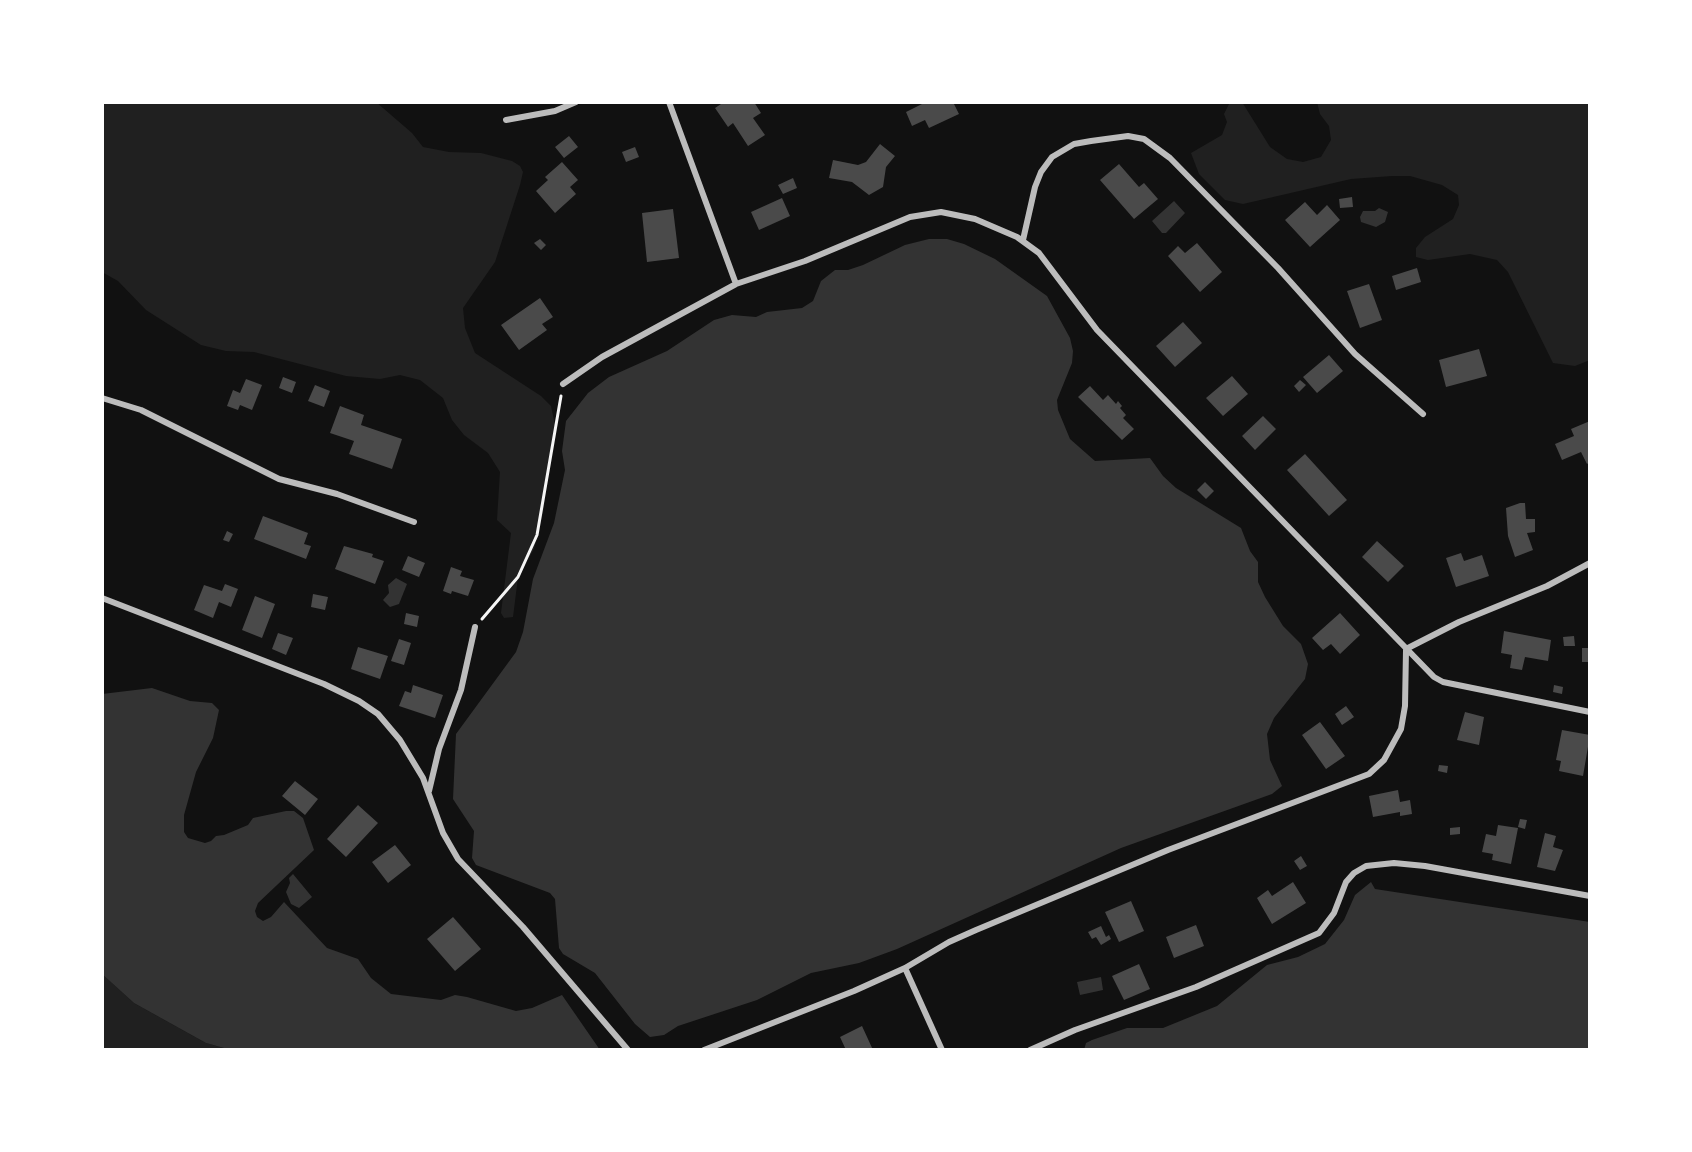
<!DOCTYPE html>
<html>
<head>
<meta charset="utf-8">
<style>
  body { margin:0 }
  #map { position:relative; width:1692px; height:1152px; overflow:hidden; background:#111; font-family:Lato,sans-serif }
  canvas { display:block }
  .frame { position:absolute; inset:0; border:104px solid #fff; pointer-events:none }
</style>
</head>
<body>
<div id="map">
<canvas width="1692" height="1152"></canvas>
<div class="frame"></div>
</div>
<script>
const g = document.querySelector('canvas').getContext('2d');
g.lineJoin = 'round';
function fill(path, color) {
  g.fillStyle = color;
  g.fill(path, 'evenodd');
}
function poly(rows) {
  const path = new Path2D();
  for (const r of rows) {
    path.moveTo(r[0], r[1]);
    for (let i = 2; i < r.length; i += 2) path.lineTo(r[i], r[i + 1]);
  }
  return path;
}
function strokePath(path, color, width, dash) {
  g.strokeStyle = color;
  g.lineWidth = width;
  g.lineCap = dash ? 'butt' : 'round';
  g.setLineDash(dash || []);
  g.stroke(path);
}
const green = poly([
  [102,102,376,102,412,133,423,147,449,152,481,153,512,161,520,166,523,172,520,185,495,262,463,308,465,328,475,353,541,396,551,406,555,425,543,513,534,549,518,577,513,617,504,618,501,613,511,533,497,520,500,472,488,453,464,435,452,420,443,398,420,380,400,375,380,379,346,376,254,352,226,351,201,345,146,310,118,281,102,272],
  [1230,102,1242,102,1270,147,1287,159,1303,162,1321,157,1331,140,1329,126,1320,114,1317,102,1590,102,1590,360,1575,366,1553,363,1508,272,1497,260,1470,254,1428,260,1416,257,1416,248,1425,237,1453,219,1459,205,1458,195,1442,185,1410,176,1392,176,1351,179,1243,204,1225,200,1199,174,1191,153,1222,135,1227,122,1224,114],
  [102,974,134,1003,206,1043,231,1050,102,1050]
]);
const water = poly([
  [1174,201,1185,213,1166,233,1162,233,1152,221],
  [1379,208,1388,212,1385,222,1376,227,1361,222,1360,217,1363,211,1375,211],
  [929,239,947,239,964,244,995,259,1047,296,1070,338,1073,351,1072,363,1057,400,1058,410,1070,439,1095,461,1150,458,1163,476,1176,488,1241,528,1250,551,1258,562,1258,582,1265,597,1283,626,1301,644,1308,664,1305,679,1274,718,1267,734,1270,760,1282,786,1272,794,1121,848,897,949,859,963,811,973,757,1000,678,1026,664,1035,650,1037,635,1024,595,973,563,954,559,948,555,899,550,893,476,865,472,858,474,831,453,799,456,734,516,652,523,632,533,579,554,523,565,470,562,451,566,421,588,393,609,377,667,351,714,320,732,315,756,317,767,312,802,308,813,301,821,281,835,270,848,270,863,265,905,245],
  [396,578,407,584,399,604,390,607,383,600,389,593,388,585],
  [152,688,190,701,212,703,219,710,213,738,196,772,184,815,184,832,188,838,205,843,211,841,216,836,224,835,248,825,253,818,286,811,294,811,303,818,314,850,258,903,255,911,257,917,263,921,271,917,284,902,327,948,358,959,371,978,391,994,441,1000,455,995,467,997,516,1011,532,1008,562,995,600,1050,231,1050,206,1043,134,1003,102,974,102,694],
  [293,874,312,897,299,908,291,904,286,892,290,883,289,878],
  [1371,882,1375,889,1590,922,1590,1050,1084,1050,1086,1043,1092,1040,1127,1028,1163,1028,1217,1006,1267,965,1298,957,1325,944,1344,920,1355,895],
  [1101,977,1103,990,1080,995,1077,982]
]);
const building = poly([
  [724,102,754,102,761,113,753,118,765,135,748,146,733,123,728,127,715,108],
  [921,102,953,102,959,114,929,128,925,120,912,126,906,112,922,104],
  [569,136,578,147,564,158,555,147],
  [880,144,895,156,886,167,883,187,869,195,852,182,829,178,833,160,858,165,866,162],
  [635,147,639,157,626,162,622,152],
  [562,162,578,180,570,187,576,194,555,213,536,191,548,180,545,177],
  [1119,164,1139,187,1144,183,1158,199,1134,219,1100,180],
  [793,178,797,188,783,194,778,185],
  [1352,197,1353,207,1340,208,1339,199],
  [782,198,790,216,759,230,751,212],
  [1305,202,1317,215,1327,205,1340,220,1310,247,1285,220],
  [673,209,679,258,647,262,642,213],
  [540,239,546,245,541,250,534,243],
  [1197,243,1222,272,1200,292,1168,256,1178,246,1185,253],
  [1417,268,1421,282,1396,290,1392,276],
  [1369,284,1382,320,1360,328,1347,291],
  [540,298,553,317,542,324,547,330,519,350,501,325],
  [1183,322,1202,343,1175,367,1156,346],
  [1479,349,1487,376,1446,387,1439,360],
  [1329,355,1343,371,1317,393,1303,377],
  [1232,376,1248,394,1223,416,1206,398],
  [283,377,296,382,292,393,279,388],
  [246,379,262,385,252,410,240,405,238,410,227,406,233,390,240,393],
  [1300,380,1306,385,1299,392,1294,386],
  [315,385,330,391,324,407,308,401],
  [1090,386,1103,400,1108,395,1116,404,1118,401,1122,406,1120,408,1126,415,1123,418,1134,429,1122,440,1078,397],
  [340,406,364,415,361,425,402,439,392,469,349,454,354,441,330,433],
  [1263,416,1276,429,1255,450,1242,436],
  [1590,421,1590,462,1587,464,1581,452,1562,460,1555,444,1574,436,1571,429],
  [1305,454,1347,500,1329,516,1287,470],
  [1205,482,1214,491,1206,499,1197,490],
  [1520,503,1525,503,1526,519,1535,519,1535,532,1527,533,1533,550,1515,557,1508,536,1506,508],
  [263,516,308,533,304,544,311,546,306,559,254,539],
  [227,531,233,534,229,542,223,540],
  [1377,541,1404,566,1388,582,1362,557],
  [344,546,373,554,372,557,384,561,375,584,335,569],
  [1461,553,1464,561,1482,555,1489,576,1456,587,1446,558],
  [408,556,425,563,419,577,402,570],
  [451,567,462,571,460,576,474,580,468,596,452,591,451,594,443,591],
  [225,584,238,589,231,607,219,602,213,618,194,610,204,585,222,591],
  [313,594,328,597,325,610,311,607],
  [255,596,275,604,262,638,242,630],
  [406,613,419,616,417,627,404,624],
  [1340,613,1360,635,1340,654,1331,644,1323,650,1312,638],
  [1504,631,1551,640,1548,661,1525,657,1522,670,1510,668,1512,655,1501,653],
  [278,633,293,638,286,655,272,649],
  [1574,636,1575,646,1564,646,1563,637],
  [399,639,411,643,404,665,391,661],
  [358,647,388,656,380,679,351,669],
  [1582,648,1590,648,1589,662,1582,662],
  [413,685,443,695,435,718,399,706,405,691,411,693],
  [1554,685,1563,687,1562,694,1553,692],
  [1346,706,1354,717,1342,725,1335,714],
  [1465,712,1484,717,1479,745,1457,740],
  [1320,722,1345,756,1326,769,1302,735],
  [1562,730,1590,735,1583,776,1559,771,1561,761,1556,760],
  [1439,765,1448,766,1447,773,1438,771],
  [295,781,318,799,305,815,282,796],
  [1398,790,1400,802,1410,800,1412,814,1400,816,1400,812,1373,817,1369,796],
  [358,805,378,823,346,857,327,839],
  [1520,819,1527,820,1525,829,1518,827],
  [1498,825,1518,828,1511,864,1492,860,1493,854,1482,852,1486,834,1496,836],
  [1460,827,1460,834,1450,835,1450,828],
  [1545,833,1556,836,1553,847,1563,850,1555,871,1537,867],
  [395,845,411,865,388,883,372,862],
  [1301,856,1307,866,1300,870,1294,861],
  [1293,882,1306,903,1272,924,1257,898,1268,890,1272,896],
  [1131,901,1144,931,1119,942,1105,912],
  [453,917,481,949,455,971,427,939],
  [1196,925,1204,946,1174,958,1166,937],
  [1101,926,1106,937,1109,935,1111,939,1101,945,1096,937,1092,939,1088,932],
  [1139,964,1150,989,1124,1000,1112,976],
  [862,1026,873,1050,846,1050,840,1037]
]);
const path = poly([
  [482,619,518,577,537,535,561,396]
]);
const minor = poly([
  [669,102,736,284],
  [506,120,555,111,576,102],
  [1023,240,1035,187,1041,172,1052,157,1074,144,1091,141,1128,136,1144,139,1170,158,1278,268,1355,354,1423,414],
  [563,384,602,357,736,284,805,261,910,217,941,212,975,219,1017,237,1039,253,1097,330,1434,677,1443,682,1590,712],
  [102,398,141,410,279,479,337,494,414,522],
  [102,598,324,684,359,701,378,714,400,740,423,778,443,833,458,859,523,927,628,1050],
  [1406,649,1459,622,1547,586,1590,563],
  [429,791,439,749,461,690,475,627],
  [905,968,942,1050],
  [704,1050,854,991,905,968,949,942,976,930,1168,850,1369,774,1384,760,1401,729,1405,706,1406,650],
  [1030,1050,1075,1030,1196,987,1319,933,1334,913,1346,882,1354,873,1366,866,1394,863,1425,866,1590,896]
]);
fill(green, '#202020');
fill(water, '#333');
fill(building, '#4a4a4a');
strokePath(path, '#f5f5f5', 3);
strokePath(minor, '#bcbcbc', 6);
</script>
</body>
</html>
